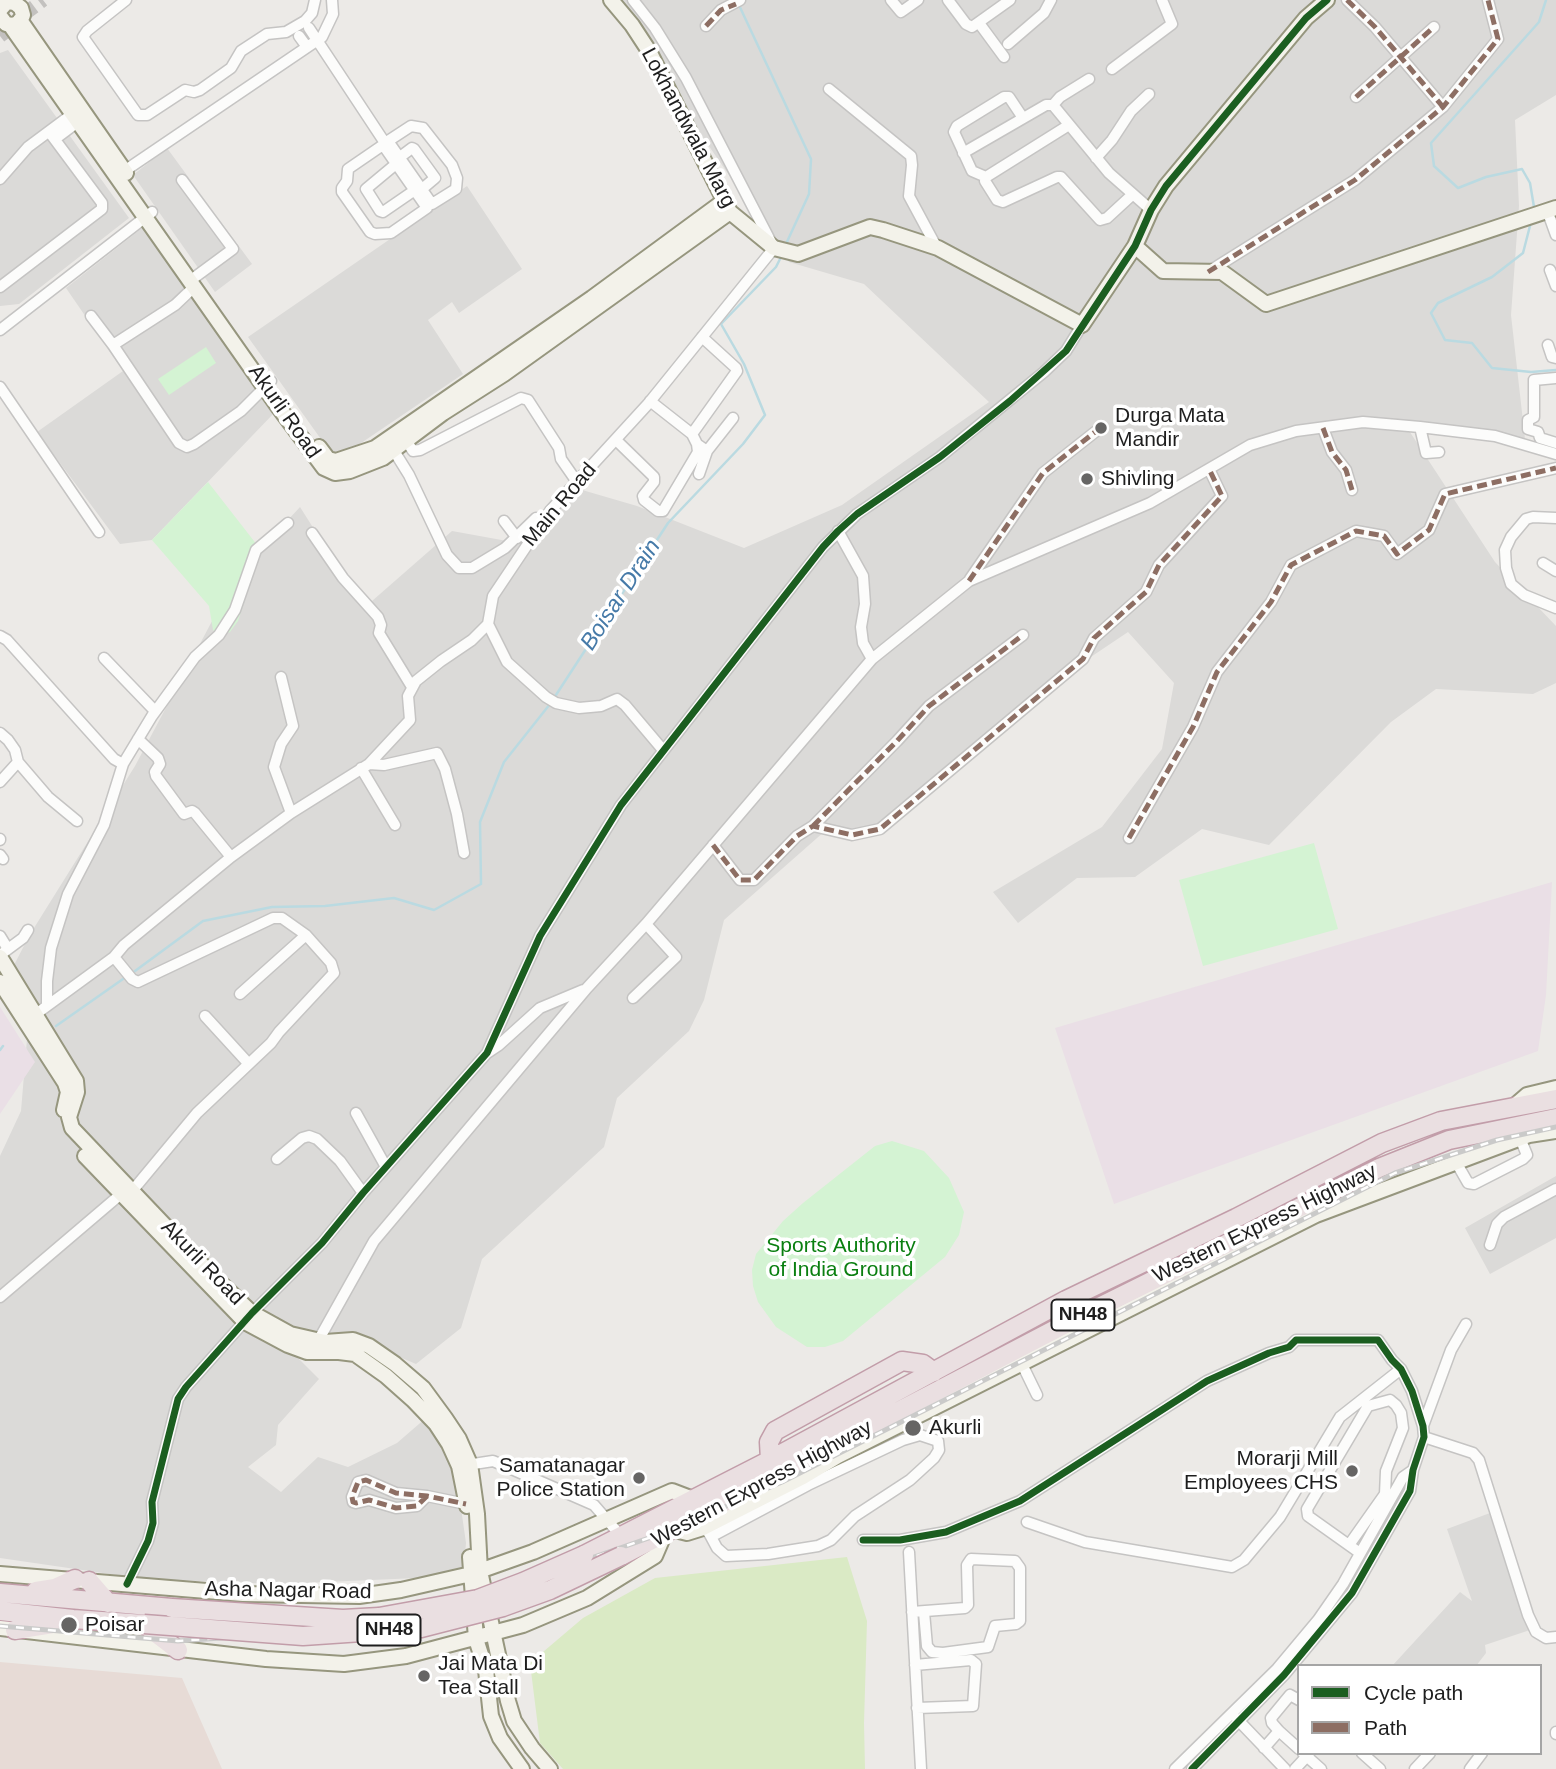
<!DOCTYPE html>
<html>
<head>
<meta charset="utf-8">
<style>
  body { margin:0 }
  #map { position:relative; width:1556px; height:1769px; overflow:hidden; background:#eceae7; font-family:Arial,sans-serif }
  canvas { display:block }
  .legend { position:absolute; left:1297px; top:1664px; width:245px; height:91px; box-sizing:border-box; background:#fff; border:2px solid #a5a5a5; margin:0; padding:9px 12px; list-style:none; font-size:21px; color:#1e1e1e }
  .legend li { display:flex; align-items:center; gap:14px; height:35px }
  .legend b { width:35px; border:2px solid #a5a5a5 }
</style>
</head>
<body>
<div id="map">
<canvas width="1556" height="1769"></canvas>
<ul class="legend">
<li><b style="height:9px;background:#1b5e20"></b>Cycle path</li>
<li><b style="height:9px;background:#8d6e63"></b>Path</li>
</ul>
</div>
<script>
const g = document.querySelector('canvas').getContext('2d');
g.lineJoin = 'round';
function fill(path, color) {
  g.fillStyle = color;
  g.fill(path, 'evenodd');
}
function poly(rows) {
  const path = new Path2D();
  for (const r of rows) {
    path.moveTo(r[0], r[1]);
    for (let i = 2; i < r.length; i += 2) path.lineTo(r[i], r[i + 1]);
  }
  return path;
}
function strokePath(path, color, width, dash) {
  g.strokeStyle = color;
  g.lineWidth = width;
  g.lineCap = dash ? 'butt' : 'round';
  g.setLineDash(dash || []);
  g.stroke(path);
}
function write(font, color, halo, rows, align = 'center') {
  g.font = font + ' Arial,sans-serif';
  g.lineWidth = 7;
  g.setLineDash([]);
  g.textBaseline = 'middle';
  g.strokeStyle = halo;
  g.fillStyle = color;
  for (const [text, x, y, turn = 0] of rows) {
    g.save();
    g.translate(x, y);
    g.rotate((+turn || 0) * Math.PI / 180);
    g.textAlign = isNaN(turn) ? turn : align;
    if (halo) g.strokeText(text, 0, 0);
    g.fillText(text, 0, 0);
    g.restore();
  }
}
const residential = poly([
  [608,0,1556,0,1556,95,1515,120,1519,206,1511,315,1525,439,1404,423,1495,562,1556,626,1556,683,1533,694,1436,689,1391,722,1269,845,1202,829,1135,877,1077,878,1018,923,993,892,1102,827,1162,749,1174,683,1128,632,1064,675,872,835,825,831,724,920,704,1000,689,1031,617,1098,604,1147,482,1259,461,1328,416,1364,355,1338,293,1353,319,1379,278,1425,276,1445,248,1467,281,1492,318,1457,348,1467,397,1443,434,1411,457,1480,466,1543,463,1576,280,1584,144,1579,0,1558,0,1156,21,1111,28,1027,12,969,29,936,135,766,236,576,300,507,364,608,452,531,518,543,565,485,637,506,744,548,842,505,989,402,864,284,789,262],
  [8,50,129,218,19,304,0,306,0,53],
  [167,148,252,264,215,292,133,175],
  [467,186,522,269,459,313,452,302,428,320,463,374,339,458,333,456,248,337],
  [142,228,276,411,152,540,120,544,37,432,123,371,66,288],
  [1556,1176,1556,1238,1490,1274,1465,1228],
  [1490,1513,1530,1630,1485,1645,1486,1653,1476,1666,1392,1666,1460,1592,1472,1601,1447,1529]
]);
const industrial = poly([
  [1552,882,1546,995,1538,1051,1114,1204,1055,1028],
  [0,1007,35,1062,0,1114]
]);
const military = poly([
  [0,1662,182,1678,222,1769,0,1769]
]);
const grass = poly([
  [847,1557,867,1621,864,1723,865,1769,563,1769,540,1743,530,1663,583,1618,655,1578]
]);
const park = poly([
  [206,347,216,363,169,395,158,379],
  [208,482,261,550,238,621,230,632,220,636,213,630,209,606,152,540],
  [1314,843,1338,929,1203,966,1179,880],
  [892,1141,924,1151,949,1178,964,1212,959,1235,945,1257,843,1341,825,1347,807,1347,776,1327,758,1302,753,1286,752,1270,756,1254,783,1221,803,1203,875,1146]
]);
const stream = poly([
  [738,3,811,159,809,194,786,244],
  [1534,207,1530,183,1522,169,1486,177,1458,188,1434,166,1431,143,1539,22,1546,0],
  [1531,222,1523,253,1492,277,1438,303,1431,313,1445,340,1472,343,1492,368,1531,372,1556,370],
  [554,698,668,523,743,444,765,415,744,364,721,324,776,267,781,257],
  [135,971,203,921,272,907,325,906,394,898,434,910,481,884,480,822,504,762,550,704],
  [56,1026,123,979],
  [0,1050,3,1046]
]);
const secondaryTunnel = poly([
  [23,15,43,0],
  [0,36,4,33,6,24]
]);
const street = poly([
  [126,0,87,31,83,37,138,115,147,115,185,90,194,92,200,90,231,68,241,51,267,34,286,32,305,21,312,13,315,0],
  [891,0,901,12,918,0],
  [948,0,966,24,972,27,1010,0],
  [1347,0,1375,27,1443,107],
  [979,23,1004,57],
  [706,26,721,10,740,0],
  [309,28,385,143],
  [299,36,307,47],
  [1008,44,1044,13,1051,0],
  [1112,69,1172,24,1162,0],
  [829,89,911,156,912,165,909,196,937,248],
  [1356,97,1434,27],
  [1053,105,1109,173,1151,210],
  [1069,125,986,177,985,181,997,200,1003,202,1057,177,1061,177,1100,220,1107,218,1132,195],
  [55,139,83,118],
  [383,145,427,208,391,233,375,234,370,232,342,192,342,188,347,181,348,169,383,145,385,143,411,126,423,128,452,165,457,178,456,189,432,204,388,141],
  [963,153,1046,105,1053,105,1060,97,1089,79],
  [400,157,412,148,414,149,435,178,422,189],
  [1096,158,1112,140,1131,111,1149,94],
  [396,164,366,189,380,211,383,212,415,190],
  [120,174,322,37,333,14,332,0],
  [986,177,972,171,954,132,957,126,1004,97,1009,97,1023,118],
  [0,179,28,147,75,112],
  [182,180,233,249,191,280],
  [1547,210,1556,235],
  [1550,270,1556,286],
  [1208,272,1355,180,1443,107,1498,39,1488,0],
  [195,286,175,305,113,345,179,443,187,447,194,444,241,411,271,381],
  [0,287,102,209,102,203,50,133],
  [91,316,113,345],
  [0,330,152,212],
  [1548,345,1552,357,1556,358],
  [1556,378,1534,380,1534,417,1528,420,1528,429,1538,432,1540,438,1556,443],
  [0,387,99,532],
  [650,401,692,434],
  [1420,427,1426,453,1439,452],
  [1323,428,1332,452,1346,470,1352,490],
  [404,437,413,451,420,450,521,398,528,400,559,448,561,459,577,482],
  [616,440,654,477,654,482,643,496,644,500,658,511,663,511,698,452,697,444,692,434,737,371,736,368,702,337],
  [697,444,707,451,733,418],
  [391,446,409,475,447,555,459,568,472,568,505,548,536,518],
  [699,474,707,451],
  [1556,518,1533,517,1526,519,1511,537,1505,550,1506,568,1511,584,1524,595,1556,608],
  [504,521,517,538],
  [838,531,863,576,865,604,861,627,863,643,872,659],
  [312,533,343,578,378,617,381,625,379,633,412,687],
  [1543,563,1556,571],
  [970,579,1043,473,1095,432],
  [488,624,507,662,546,697,556,703,579,708,601,706,617,699,625,705,663,750],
  [0,636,7,640,114,759,123,764],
  [104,658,155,711],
  [281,677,293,726,281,744,274,767,291,813],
  [0,733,8,740,15,750,18,762,48,797,77,821],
  [138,739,158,758,160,764,155,772,156,776,184,814,192,811,195,813,231,857],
  [369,764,410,720,408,696,416,681,441,661,472,640,488,624,493,596,550,511,648,404,774,248,686,78,655,28,633,0],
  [361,768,395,825],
  [0,782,18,762],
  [813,826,897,741,929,706,1023,635],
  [1129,838,1193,727,1217,672,1271,602,1291,565,1356,531,1384,536,1397,554,1429,530,1445,494,1556,468],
  [0,839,0,840],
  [713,845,740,880,754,880,797,836,813,826,852,835,880,829,1083,659,1094,638,1146,592,1159,565,1222,496,1210,471],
  [0,855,3,859],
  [0,936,8,949],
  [0,955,23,938,28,930],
  [114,957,132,979,138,982,273,918,282,918,306,935,331,963,334,973,279,1032,271,1043,197,1113,133,1190],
  [240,994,306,935],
  [633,998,676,957,646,924],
  [47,1006,47,981,51,948,68,894,104,825,123,764,152,716,195,657,219,635,235,610,256,550,288,523],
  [31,1014,36,1014,114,957,124,945,231,857,291,813,369,764,384,765,437,753,445,769,457,814,464,853],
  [205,1016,248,1063],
  [487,1053,499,1045,540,1008,583,990],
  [356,1113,386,1167],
  [277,1159,302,1138,309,1136,317,1139,340,1161,363,1193],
  [1456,1162,1468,1183,1474,1184,1523,1159,1527,1155,1520,1138],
  [1490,1245,1497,1224,1504,1217,1556,1189],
  [0,1297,121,1194],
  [318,1341,374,1241,587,988,646,924,872,659,969,581,1150,503,1250,445,1296,431,1363,422,1420,427,1495,436,1556,454],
  [1019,1358,1037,1395],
  [1423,1426,1451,1350,1466,1324],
  [1424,1437,1473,1453,1479,1460,1528,1615,1536,1632,1546,1638,1556,1637],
  [467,1465,493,1461,594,1505,621,1536],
  [427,1496,417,1506,396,1508,369,1500,356,1503,353,1502,352,1497,358,1482,366,1480,396,1493,427,1496,466,1504],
  [1027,1522,1085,1542,1232,1567,1244,1560,1280,1517,1340,1417,1401,1369],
  [708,1532,710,1535,716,1534,808,1485,806,1481],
  [710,1535,717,1548,726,1556,768,1554,818,1546,831,1540,855,1516,910,1480,934,1458,939,1450,938,1441,920,1435,903,1440,808,1485],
  [863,1540,900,1540,946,1532,1020,1501,1207,1381,1269,1353,1289,1347,1296,1340,1378,1340,1392,1360,1401,1369,1412,1391,1423,1426,1424,1437,1413,1470,1410,1491,1352,1593,1284,1675,1192,1769],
  [1349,1545,1385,1494,1386,1471,1403,1428,1401,1413,1396,1405,1390,1400,1368,1406,1307,1509,1308,1516,1360,1553],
  [909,1552,921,1769],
  [127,1584,148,1541,153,1523,152,1502,178,1399,186,1387,252,1313,322,1243,363,1193,487,1053,540,936,621,805,823,547,857,514,940,457,1044,372,1066,351,1082,325],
  [912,1612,965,1608,968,1605,967,1565,971,1559,1015,1561,1020,1568,1020,1621,1016,1624,995,1626,988,1647,943,1653,932,1652,927,1646,924,1612],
  [915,1665,971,1660,976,1664,973,1706,917,1708],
  [1299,1700,1290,1695,1271,1718,1272,1723,1279,1731,1299,1749],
  [1237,1719,1285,1769],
  [1556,1732,1556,1734],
  [1264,1748,1279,1731],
  [1303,1753,1321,1769],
  [1362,1753,1380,1769],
  [1175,1769,1277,1669,1318,1620,1343,1584,1403,1477,1413,1470],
  [1295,1769,1309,1754],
  [1415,1769,1430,1753],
  [1470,1769,1482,1753]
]);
const secondary = poly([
  [611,0,632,25,649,51,730,212,774,248,798,254,870,227,883,230,938,248,1082,325,1135,246,1151,210,1166,186,1306,18,1327,0],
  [0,10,7,2,15,3,21,8,23,15,20,22,13,25,6,24,0,16],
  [20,20,126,173],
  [10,25,277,405,324,468,335,473,350,471,383,458,443,413,504,374,730,212],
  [1135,246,1163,271,1222,272,1266,304,1556,208],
  [319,447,328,459,336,461,375,448,592,298,724,201],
  [0,957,76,1081,77,1092,69,1117,72,1128,210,1273,252,1313,290,1334,325,1342,353,1340,369,1346,395,1364,423,1388,445,1418,459,1439,470,1464,477,1514,480,1571,508,1701,514,1721,532,1748,550,1769],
  [0,982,65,1083,68,1092,64,1110],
  [1512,1108,1527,1095,1556,1088],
  [85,1156,245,1322,288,1345,307,1352,339,1352,355,1354,386,1376,413,1400,436,1424,449,1444,459,1466,467,1506],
  [675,1530,687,1533,703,1528,803,1477,838,1456,1316,1215,1529,1135,1556,1131],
  [470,1557,476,1639,486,1670,491,1716,500,1738,522,1769],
  [0,1574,243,1594,359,1596,401,1590,471,1574,533,1552,672,1491,693,1499],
  [0,1628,266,1659,344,1664,406,1656,523,1625,587,1598,655,1556,664,1535]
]);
const highway = poly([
  [770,1460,769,1442,775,1431,902,1361,923,1364,934,1372],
  [584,1555,770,1460,1066,1300,1236,1218,1382,1143,1441,1121,1556,1099],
  [621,1556,1075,1319,1379,1168,1449,1140,1556,1118],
  [89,1581,108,1603],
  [36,1591,55,1588,75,1579],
  [0,1593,172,1608],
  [0,1611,73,1619,144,1624,178,1650],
  [15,1630,59,1623]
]);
const rail = poly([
  [0,1626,178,1641,263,1635,356,1623,433,1608,516,1584,669,1531,782,1482,1395,1173,1497,1140,1556,1127]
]);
const highwayBridge = poly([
  [172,1608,343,1619,379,1617,478,1599,523,1582,584,1555],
  [144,1624,303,1636,421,1628,503,1607,550,1590,621,1556]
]);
const quiet = poly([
  [1347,0,1375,27,1443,107],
  [706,26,721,10,736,4],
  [1356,97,1434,27],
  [1208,272,1355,180,1443,107,1498,39,1488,0],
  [1323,428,1332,452,1346,470,1352,490],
  [969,581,1043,473,1095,432],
  [813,826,897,741,929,706,1023,635],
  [1129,838,1193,727,1217,672,1271,602,1291,565,1356,531,1384,536,1397,554,1429,530,1445,494,1556,468],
  [713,845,740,880,754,880,797,836,813,826,852,835,880,829,1083,659,1094,638,1146,592,1159,565,1222,496,1210,471],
  [427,1496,417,1506,396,1508,369,1500,356,1503,353,1502,352,1497,358,1482,366,1480,396,1493,427,1496,466,1504]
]);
const cycleway = poly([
  [863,1540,900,1540,946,1532,1020,1501,1207,1381,1269,1353,1289,1347,1296,1340,1378,1340,1392,1360,1401,1369,1412,1391,1423,1426,1424,1437,1413,1470,1410,1491,1352,1593,1284,1675,1192,1769],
  [127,1584,148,1541,153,1523,152,1502,178,1399,186,1387,252,1313,322,1243,363,1193,487,1053,540,936,621,805,823,547,838,531,857,514,940,457,1010,401,1066,351,1135,246,1151,210,1166,186,1306,18,1327,0]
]);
const markers = [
  [1101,428,7,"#666564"],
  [1087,479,7,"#666564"],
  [913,1428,9,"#666564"],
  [1352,1471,7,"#666564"],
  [639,1478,7,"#666564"],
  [69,1625,9,"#666564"],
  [424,1676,7,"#666564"]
];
const shields = [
  [1083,1315,63],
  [389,1630,63]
];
const shieldNames = [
  ["NH48",1083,1315],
  ["NH48",389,1630]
];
const streetNames = [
  ["Lokhandwala Marg",688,128,62],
  ["Akurli Road",284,412,55],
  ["Main Road",560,505,-50],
  ["Western Express Highway",1265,1224,-26],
  ["Akurli Road",202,1263,46],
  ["Western Express Highway",762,1484,-28],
  ["Asha Nagar Road",288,1591,1]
];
const poiNames = [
  ["Durga Mata",1115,416],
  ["Mandir",1115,440],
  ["Shivling",1101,479],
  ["Akurli",929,1428],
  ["Morarji Mill",1338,1459,"right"],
  ["Employees CHS",1338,1483,"right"],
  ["Samatanagar",625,1466,"right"],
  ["Police Station",625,1490,"right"],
  ["Poisar",85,1625],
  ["Jai Mata Di",438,1664],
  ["Tea Stall",438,1688]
];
const parkNames = [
  ["Sports Authority",841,1246],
  ["of India Ground",841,1270]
];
const waterNames = [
  ["Boisar Drain",621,595,-57]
];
fill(residential, '#dbdad8');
fill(industrial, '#eadfe6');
fill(military, '#e7dbd6');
fill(grass, '#daeac5');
fill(park, '#d4f3d3');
strokePath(stream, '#badae1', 2.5);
strokePath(secondaryTunnel, '#c3c1bf', 14, [14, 7]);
strokePath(street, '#c5c4c3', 13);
strokePath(secondary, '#96967e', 18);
strokePath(highway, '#c29da9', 21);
strokePath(street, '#fcfcfb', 10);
strokePath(secondary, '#f3f2ea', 14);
strokePath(highway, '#eadfe1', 18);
strokePath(rail, '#cacac9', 5);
strokePath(rail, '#fff', 2.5, [8]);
strokePath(highwayBridge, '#c29da9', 21, []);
strokePath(highwayBridge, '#eadfe1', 18);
strokePath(quiet, '#8d6e63', 5, [10, 5]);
strokePath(cycleway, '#1b5e20', 7);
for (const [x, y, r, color] of markers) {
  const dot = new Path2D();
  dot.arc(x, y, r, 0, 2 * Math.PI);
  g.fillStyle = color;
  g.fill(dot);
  strokePath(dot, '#fff', 2.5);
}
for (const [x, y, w] of shields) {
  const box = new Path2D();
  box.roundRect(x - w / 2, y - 15.5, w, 31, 5);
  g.fillStyle = '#fff';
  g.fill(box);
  strokePath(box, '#1e1e1e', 2);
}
write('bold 19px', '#1e1e1e', null, shieldNames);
write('21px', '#1e1e1e', '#fff', streetNames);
write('21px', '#1e1e1e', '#fff', poiNames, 'left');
write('21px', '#0a7f10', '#fff', parkNames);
write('italic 23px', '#467aa8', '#fff', waterNames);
</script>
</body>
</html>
